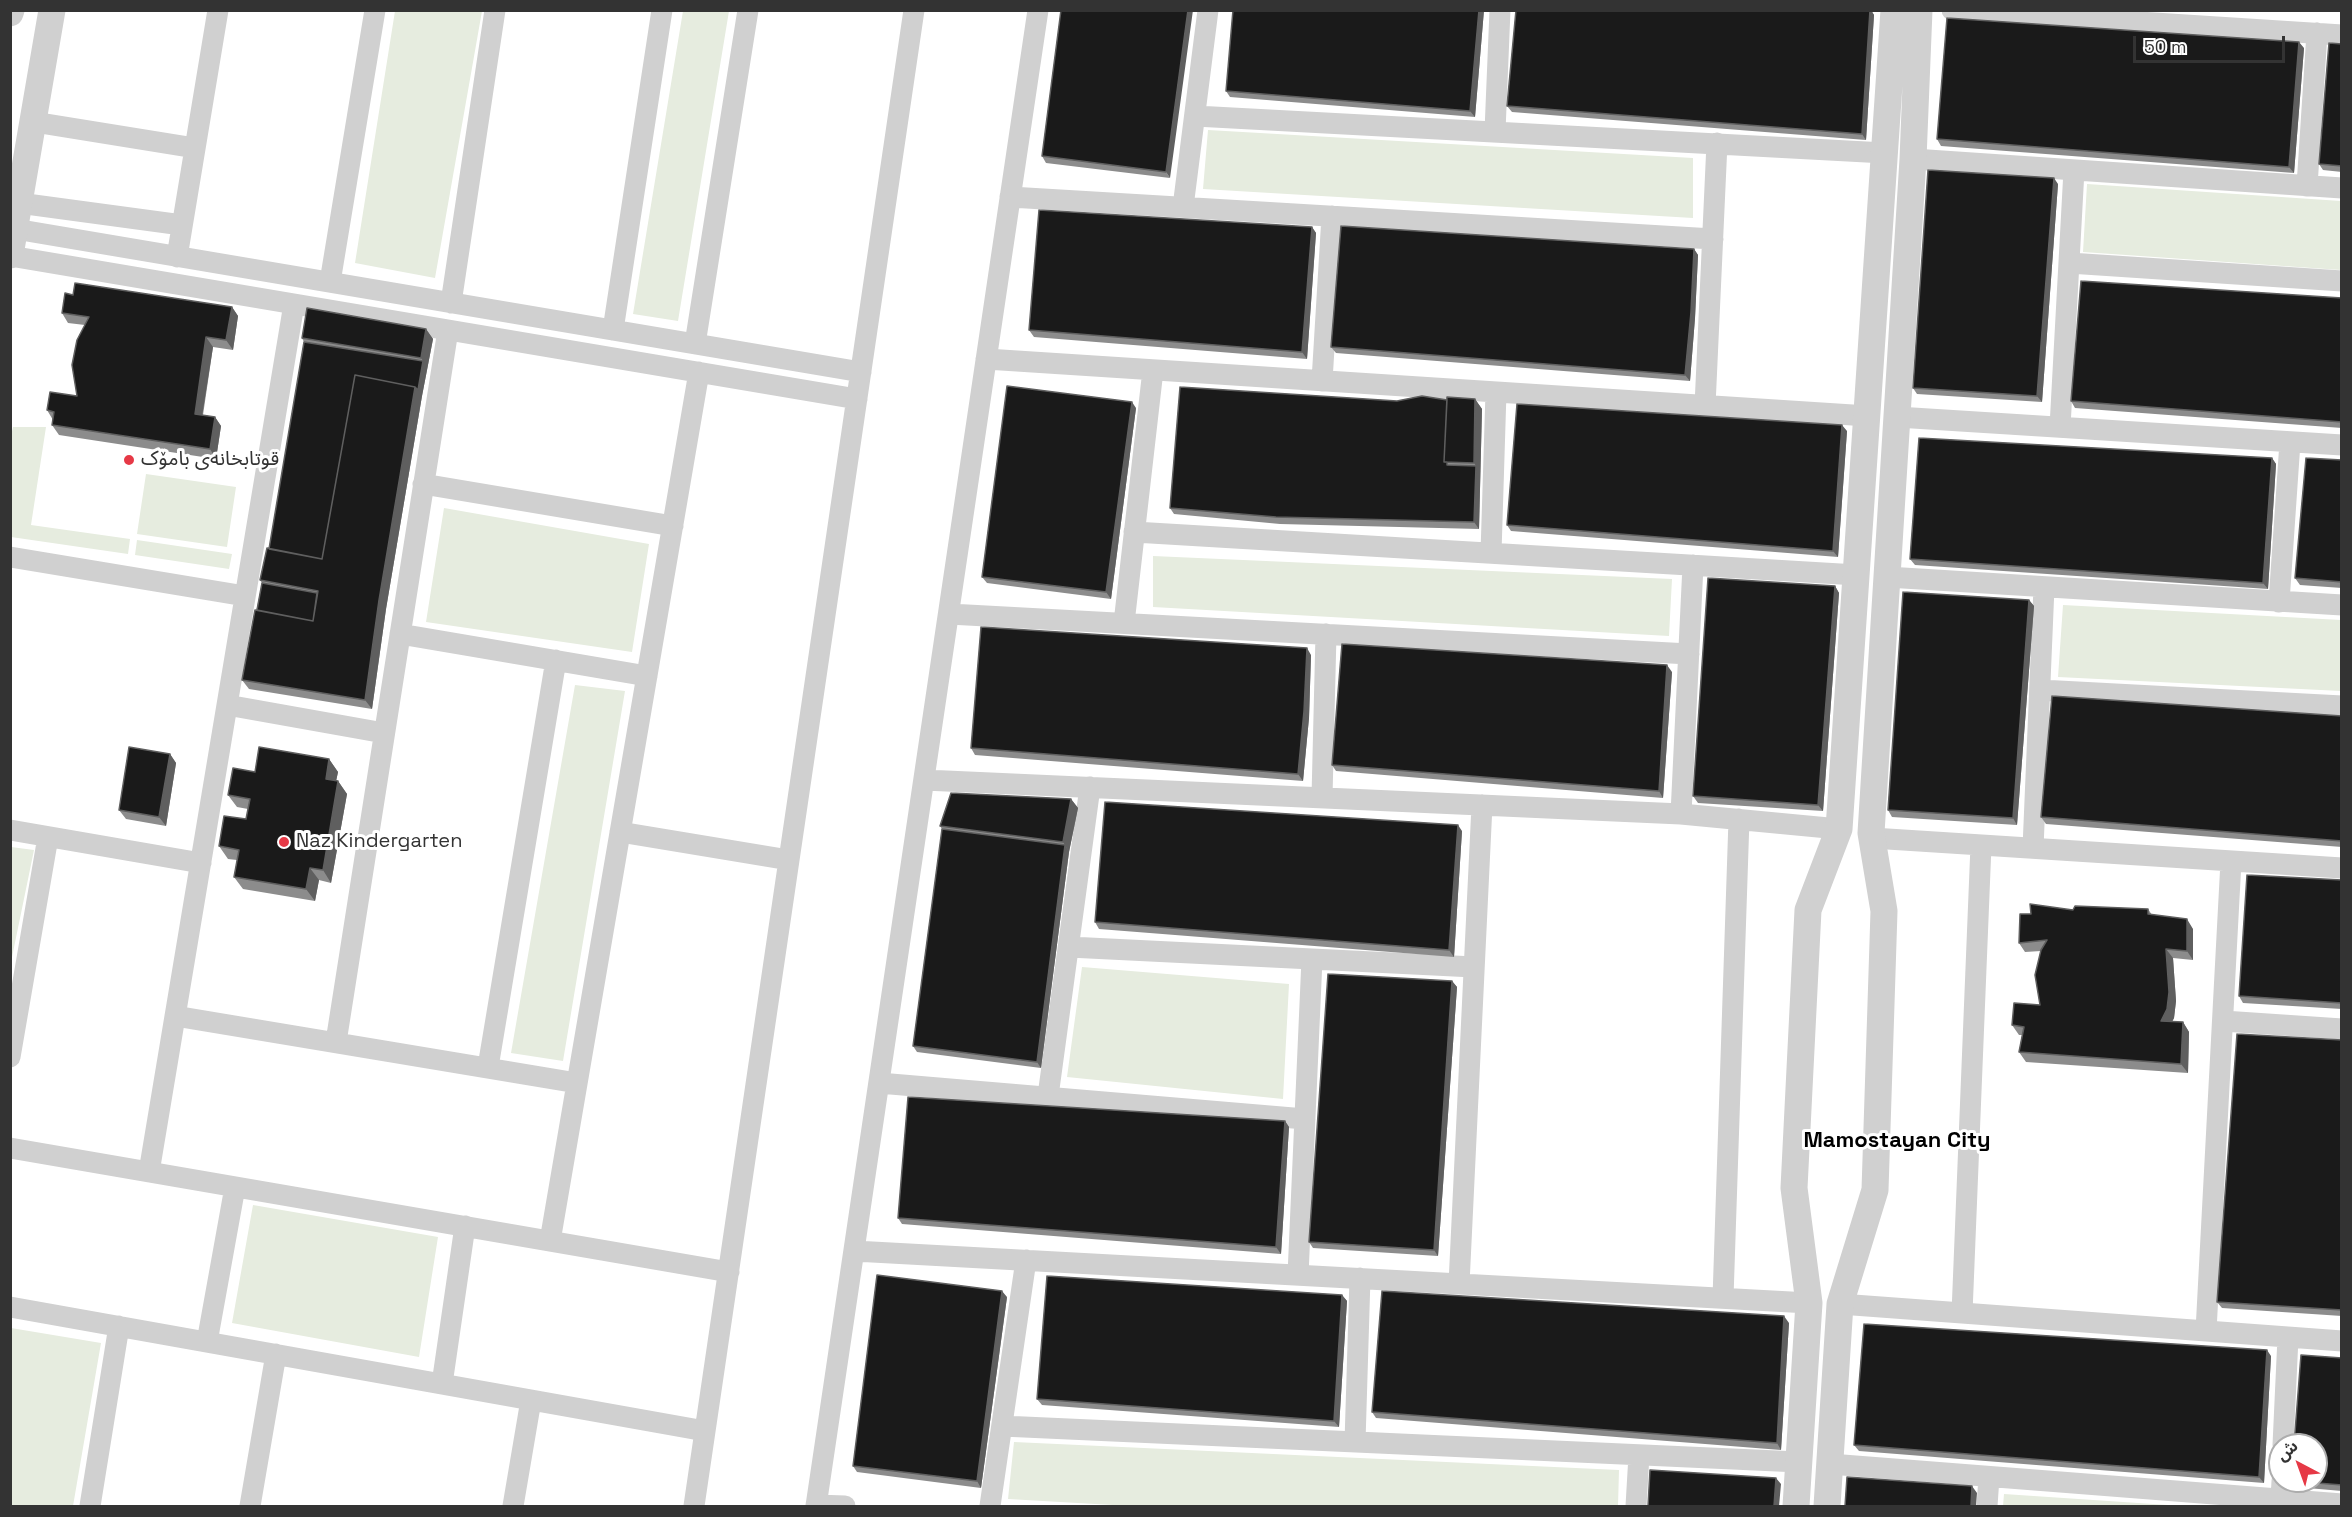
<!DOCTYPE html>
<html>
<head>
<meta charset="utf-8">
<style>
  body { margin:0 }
  #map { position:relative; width:2352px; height:1517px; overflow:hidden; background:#fff; font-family:"Space Grotesk","Noto Sans Arabic",sans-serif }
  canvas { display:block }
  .frame { position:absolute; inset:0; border:12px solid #333; pointer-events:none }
  .north { position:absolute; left:2268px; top:1433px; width:60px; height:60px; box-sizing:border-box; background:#fff; border:2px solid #adadad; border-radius:50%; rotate:319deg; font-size:16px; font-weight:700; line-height:24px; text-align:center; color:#333 }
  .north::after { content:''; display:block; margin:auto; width:21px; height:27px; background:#e63946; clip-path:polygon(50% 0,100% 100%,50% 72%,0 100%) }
  .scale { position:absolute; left:2133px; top:36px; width:152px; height:27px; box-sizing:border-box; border:3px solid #333; border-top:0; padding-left:8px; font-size:18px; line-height:21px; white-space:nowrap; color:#333; -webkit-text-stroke:4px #fff; paint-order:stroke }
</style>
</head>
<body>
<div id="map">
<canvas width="2352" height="1517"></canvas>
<div class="frame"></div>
<div class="north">ش</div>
<div class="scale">50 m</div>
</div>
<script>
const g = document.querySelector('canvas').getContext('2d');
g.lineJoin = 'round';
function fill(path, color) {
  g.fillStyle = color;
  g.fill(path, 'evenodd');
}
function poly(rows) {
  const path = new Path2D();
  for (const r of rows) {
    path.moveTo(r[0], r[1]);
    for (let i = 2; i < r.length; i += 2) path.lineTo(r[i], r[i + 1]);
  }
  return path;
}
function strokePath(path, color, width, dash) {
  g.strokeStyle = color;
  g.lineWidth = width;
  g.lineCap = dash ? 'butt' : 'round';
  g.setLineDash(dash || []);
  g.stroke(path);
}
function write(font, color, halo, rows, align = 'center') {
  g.font = font + ' "Space Grotesk","Noto Sans Arabic",sans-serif';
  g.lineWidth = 6;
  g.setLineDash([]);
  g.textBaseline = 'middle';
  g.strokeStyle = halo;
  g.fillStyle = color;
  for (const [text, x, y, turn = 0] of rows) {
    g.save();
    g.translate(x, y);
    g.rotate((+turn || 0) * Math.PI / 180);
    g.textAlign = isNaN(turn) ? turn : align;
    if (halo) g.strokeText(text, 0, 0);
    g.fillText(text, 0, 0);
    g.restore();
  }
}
const green = poly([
  [395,11,482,11,435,278,355,263],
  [683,11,729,11,678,321,633,314],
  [1208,130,1693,158,1693,218,1203,189],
  [2087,184,2341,201,2341,270,2083,252],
  [13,427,46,427,31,525,130,539,128,554,11,537,10,440],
  [146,474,236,487,227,547,137,534],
  [444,508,649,544,632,652,426,622],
  [137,540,232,554,229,569,135,555],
  [1153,556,1672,579,1669,636,1153,607],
  [2063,605,2341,620,2341,691,2058,677],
  [575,685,625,691,563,1061,511,1053],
  [11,847,34,850,11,962,10,847],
  [1082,967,1289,984,1283,1099,1067,1077],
  [253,1205,438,1237,419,1357,232,1323],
  [11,1328,101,1343,73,1506,11,1506],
  [1014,1442,1619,1470,1618,1506,1130,1506,1008,1499],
  [2004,1494,2183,1506,2003,1506]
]);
const minor = poly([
  [1952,10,2342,35],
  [1195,116,1885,153],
  [34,122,195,148],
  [1495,131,1500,10],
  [1913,159,2342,188],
  [2307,186,2317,33],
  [1010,197,1713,239],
  [19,203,182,225],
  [1183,207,1208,10],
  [15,229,861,372],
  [10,256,857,399],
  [177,257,218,10],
  [2069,263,2342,281],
  [330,282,375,10],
  [451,303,495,10],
  [613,330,662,10],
  [695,344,748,10],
  [986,359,1868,416],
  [1322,381,1332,216],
  [1705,406,1717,143],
  [1897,417,2342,445],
  [2060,427,2074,170],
  [423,484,673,526],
  [1134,532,1857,575],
  [1491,553,1496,392],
  [10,557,245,596],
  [1887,577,2342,605],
  [2279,602,2290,442],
  [949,614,1689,654],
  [1124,623,1153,370],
  [400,634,647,676],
  [2040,690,2342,706],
  [227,705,384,733],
  [924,780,1681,814,1839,829],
  [1322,797,1326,634],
  [1681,814,1693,565],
  [10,830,201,863],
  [620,832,789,860],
  [1872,838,2342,868],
  [2033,848,2044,587],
  [1069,947,1474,967],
  [175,1016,577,1083],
  [2223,1021,2342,1029],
  [336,1042,448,330],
  [10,1057,48,837],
  [488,1067,556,660],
  [879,1083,1305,1119],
  [1048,1096,1090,787],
  [10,1148,729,1272],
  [149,1172,294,304],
  [550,1241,699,372],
  [854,1251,1809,1303],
  [1298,1275,1312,959],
  [1459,1284,1482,805],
  [1723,1298,1739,819],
  [1840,1304,2342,1341],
  [10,1307,705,1431],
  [1962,1313,1981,845],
  [2206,1331,2231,861],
  [207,1342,235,1187],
  [442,1384,465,1226],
  [1002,1426,1799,1462],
  [1355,1442,1360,1278],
  [2283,1445,2288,1337],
  [1830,1464,2342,1504],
  [2281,1499,2282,1481],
  [816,1505,845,1506],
  [90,1506,119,1326],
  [250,1506,276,1354],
  [513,1506,531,1400],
  [694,1506,914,10],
  [816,1506,1038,10],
  [990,1506,1026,1260],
  [1636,1506,1639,1455],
  [1987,1506,1989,1477]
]);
const tertiary = poly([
  [10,13,11,10],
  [10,255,52,10],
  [1796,1506,1809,1303,1794,1188,1808,910,1839,829,1894,10],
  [1827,1506,1840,1304,1875,1190,1884,911,1871,833,1913,159,1919,10]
]);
const wall = poly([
  [1061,10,1170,178,1046,163,1042,156],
  [1484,10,1475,117,1230,97,1226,91],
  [1516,10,1871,10,1874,15,1866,140,1512,112,1507,106],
  [2342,44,2342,172,2323,170,2319,164],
  [2304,48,2294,173,1941,146,1937,139],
  [2058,184,2042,402,1917,394,1913,388],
  [1312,227,1316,233,1307,359,1034,337,1029,330],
  [1694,249,1698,255,1695,318,1690,381,1336,353,1331,347],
  [73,295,232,307,238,316,233,350,213,347,203,415,215,417,221,426,216,459,59,435,52,425,53,420,47,410,77,396,85,325,68,323,62,313],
  [2342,298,2342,428,2075,408,2071,401],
  [426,329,433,339,422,396,386,609,372,709,249,689,242,680,262,583,260,580,269,549,304,342,302,338],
  [1475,399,1482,409,1479,529,1280,524,1174,514,1170,508,1397,401],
  [1136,408,1111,599,987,583,982,577],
  [1847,431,1838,557,1511,531,1507,525],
  [2272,458,2276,464,2268,589,1915,565,1910,559],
  [2342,460,2342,588,2300,585,2295,578],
  [1835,586,1839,593,1823,811,1698,803,1693,796],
  [2029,600,2034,606,2017,825,1892,817,1888,810],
  [1311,655,1309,718,1303,781,975,755,971,748],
  [1672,672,1663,798,1336,771,1332,765],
  [2342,716,2342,847,2046,824,2041,817],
  [170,754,176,763,166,826,126,819,119,810],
  [329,759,338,772,336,781,338,781,347,794,331,883,319,880,315,901,243,889,234,877,237,860,228,859,219,846,246,819,248,809,237,807,228,795,255,772],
  [1071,799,1078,808,1069,852,1041,1068,917,1052,913,1046,942,829,940,826],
  [1462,831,1454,957,1099,929,1095,922],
  [2342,880,2342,1009,2243,1003,2239,996],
  [2148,909,2152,915,2193,929,2193,960,2173,958,2176,1001,2174,1018,2172,1022,2183,1022,2189,1032,2188,1073,2026,1062,2019,1052,2022,1035,2019,1035,2012,1025,2040,1005,2041,951,2025,952,2019,943,2073,910],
  [1452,981,1457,987,1438,1256,1313,1248,1309,1242],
  [2342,1040,2342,1316,2222,1308,2217,1302],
  [1285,1121,1289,1127,1281,1254,902,1224,898,1218],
  [1342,1295,1347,1301,1339,1427,1042,1405,1037,1399],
  [1007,1297,981,1488,857,1472,853,1466],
  [1789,1323,1781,1450,1376,1418,1372,1412],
  [2271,1356,2264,1483,1859,1451,1854,1445],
  [2342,1358,2342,1491,2296,1487,2292,1481]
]);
const shadedWall = poly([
  [1188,10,1193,10,1170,178,1166,172],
  [1479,10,1484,10,1475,117,1470,111],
  [1870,10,1871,10,1874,15,1866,140,1862,134],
  [2299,42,2304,48,2294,173,2289,167],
  [2054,178,2058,184,2042,402,2037,396],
  [1312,227,1316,233,1307,359,1302,352],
  [1694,249,1698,255,1695,318,1690,381,1685,375],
  [232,307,238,316,233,350,226,340],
  [426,329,433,339,422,396,386,609,372,709,365,700,379,600,415,387,423,361,421,358],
  [206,337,213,347,201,423,195,414],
  [1475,399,1482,409,1479,529,1474,522,1476,466,1474,463],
  [1132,402,1136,408,1111,599,1106,592],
  [215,417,221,426,216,459,210,449],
  [1842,425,1847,431,1838,557,1833,551],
  [2272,458,2276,464,2268,589,2263,583],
  [1835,586,1839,593,1823,811,1818,805],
  [2029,600,2034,606,2017,825,2013,818],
  [1307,648,1311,655,1309,718,1303,781,1298,774],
  [1667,665,1672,672,1663,798,1659,791],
  [170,754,176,763,166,826,159,817],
  [329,759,338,772,334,791,326,779],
  [338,781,347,794,331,883,323,870],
  [1071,799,1078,808,1069,852,1063,842],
  [1458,825,1462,831,1454,957,1449,950],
  [1065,845,1069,852,1041,1068,1037,1062],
  [310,868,319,880,315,901,306,889],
  [2187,919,2193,929,2193,960,2187,951],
  [2166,949,2173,958,2176,1001,2174,1018,2167,1031,2161,1021],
  [1452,981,1457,987,1438,1256,1434,1250],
  [2183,1022,2189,1032,2188,1073,2181,1064],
  [1285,1121,1289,1127,1281,1254,1276,1247],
  [1002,1291,1007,1297,981,1488,977,1481],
  [1342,1295,1347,1301,1339,1427,1334,1421],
  [1784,1316,1789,1323,1781,1450,1777,1443],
  [2267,1350,2271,1356,2264,1483,2259,1477],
  [1776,1478,1781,1484,1779,1506,1774,1506],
  [1972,1486,1977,1493,1976,1506,1971,1506]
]);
const building = poly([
  [1061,10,1188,10,1166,172,1042,156,1061,10],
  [1233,10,1479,10,1470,111,1226,91,1233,10],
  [1516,10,1870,10,1862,134,1507,106,1516,10],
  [1947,18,2299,42,2289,167,1937,139,1947,18],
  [2329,43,2342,44,2342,166,2319,164,2329,43],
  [1928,170,2054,178,2037,396,1913,388,1928,170],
  [1039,210,1312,227,1302,352,1029,330,1039,210],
  [1341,226,1694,249,1691,312,1685,375,1331,347,1341,226],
  [2081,281,2342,298,2342,422,2071,401,2081,281],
  [75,283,232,307,226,340,206,337,195,414,215,417,210,449,52,425,54,412,47,410,50,392,77,396,72,365,77,340,89,317,62,313,65,293,73,295,75,283],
  [307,308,426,329,421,358,302,338,307,308],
  [304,342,423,361,418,390,415,387,355,375,322,559,269,549,304,342],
  [355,375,415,387,379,600,365,700,242,680,255,610,313,621,318,591,260,580,267,548,322,559,355,375],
  [1007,386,1132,402,1106,592,982,577,1007,386],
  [1180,387,1397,401,1422,396,1447,400,1444,462,1447,462,1447,465,1476,466,1474,522,1276,517,1170,508,1180,387],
  [1447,397,1475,399,1474,463,1444,462,1447,397],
  [1517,404,1842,425,1833,551,1507,525,1517,404],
  [1919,438,2272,458,2263,583,1910,559,1919,438],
  [2306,458,2342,460,2342,582,2295,578,2306,458],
  [1708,578,1835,586,1818,805,1693,796,1708,578],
  [262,583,317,593,313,621,257,610,262,583],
  [1903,592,2029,600,2013,818,1888,810,1903,592],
  [981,627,1307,648,1304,711,1298,774,971,748,981,627],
  [1342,644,1667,665,1659,791,1332,765,1342,644],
  [2052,696,2342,716,2342,841,2041,817,2052,696],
  [129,747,170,754,159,817,119,810,129,747],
  [259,747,329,759,326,779,338,781,323,870,310,868,306,889,234,877,239,850,219,846,224,816,246,819,250,799,228,795,233,768,255,772,259,747],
  [951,793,1071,799,1063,842,940,826,951,793],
  [1105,802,1458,825,1449,950,1095,922,1105,802],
  [942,829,1065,845,1037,1062,913,1046,942,829],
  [2247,875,2342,880,2342,1003,2239,996,2247,875],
  [2030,904,2073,910,2075,906,2148,909,2148,914,2187,919,2187,951,2166,949,2169,992,2167,1009,2161,1021,2183,1022,2181,1064,2019,1052,2024,1027,2012,1025,2014,1003,2040,1005,2035,975,2041,950,2047,940,2019,943,2020,914,2031,914,2030,904],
  [1328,974,1452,981,1434,1250,1309,1242,1328,974],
  [2237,1034,2342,1040,2342,1310,2217,1302,2237,1034],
  [908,1097,1285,1121,1276,1247,898,1218,908,1097],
  [877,1275,1002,1291,977,1481,853,1466,877,1275],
  [1047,1276,1342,1295,1334,1421,1037,1399,1047,1276],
  [1382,1291,1784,1316,1777,1443,1372,1412,1382,1291],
  [1864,1324,2267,1350,2259,1477,1854,1445,1864,1324],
  [2301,1355,2342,1358,2342,1485,2292,1481,2316,1481,2316,1445,2294,1445,2301,1355],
  [1650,1470,1776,1478,1774,1506,1648,1506,1650,1470],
  [1847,1477,1972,1486,1971,1506,1845,1506,1847,1477]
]);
const markers = [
  [129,460,6,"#e63946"],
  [284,842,6,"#e63946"]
];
const poiNames = [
  ["قوتابخانەی بامۆک",141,460],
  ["Naz Kindergarten",296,842]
];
const quarterNames = [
  ["Mamostayan City",1897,1141]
];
fill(green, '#e6ecdf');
strokePath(minor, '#d0d0d0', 21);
strokePath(tertiary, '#d0d0d0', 27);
fill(wall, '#8c8c8c');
fill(shadedWall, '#5f5f5f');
fill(building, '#1a1a1a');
strokePath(building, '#5f5f5f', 1.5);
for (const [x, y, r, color] of markers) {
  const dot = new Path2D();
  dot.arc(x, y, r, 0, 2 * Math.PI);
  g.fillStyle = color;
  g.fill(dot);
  strokePath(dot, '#fff', 2);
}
write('20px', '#333', '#fff', poiNames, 'left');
write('bold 22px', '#000', '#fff', quarterNames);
</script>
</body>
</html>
